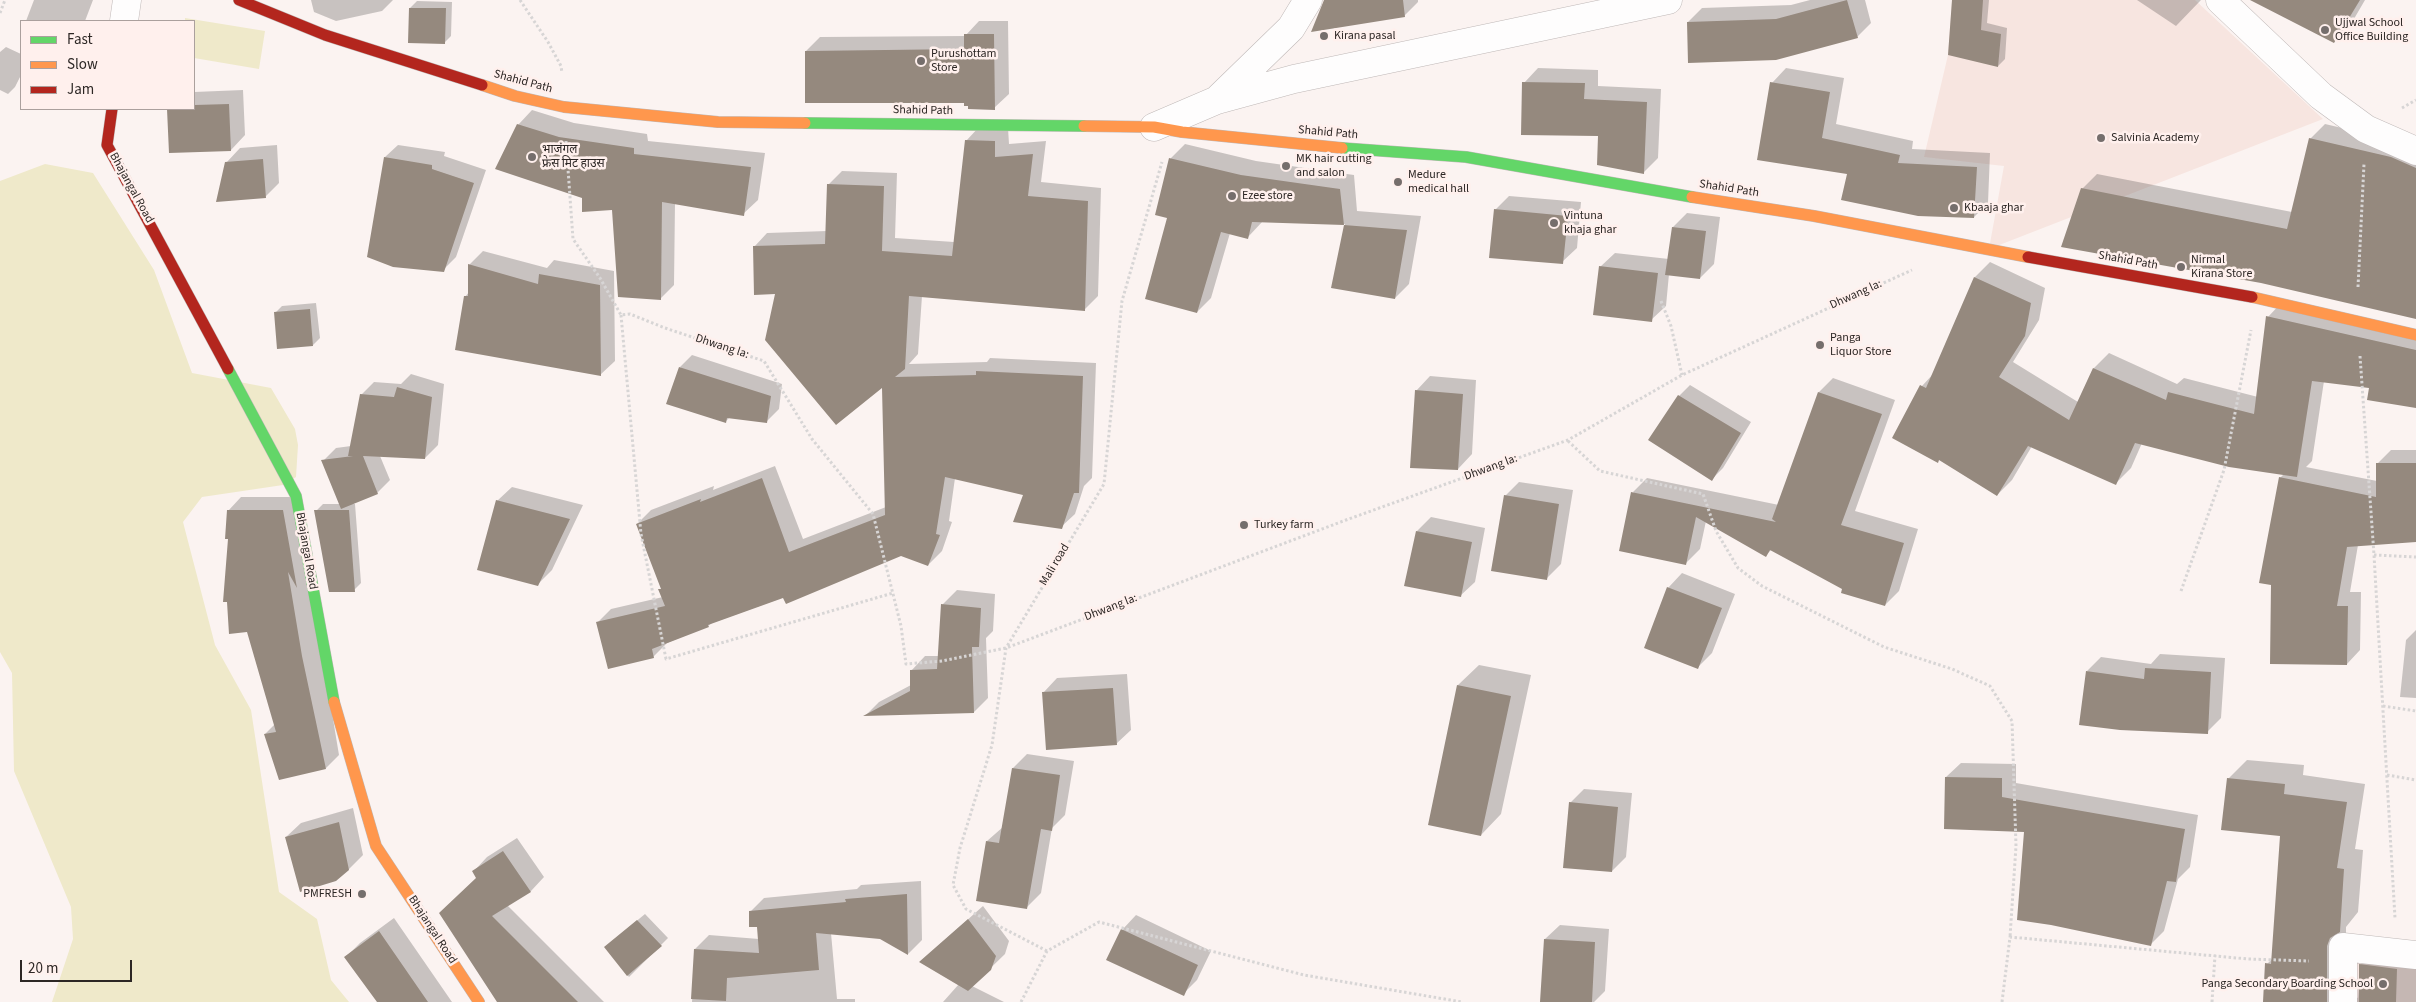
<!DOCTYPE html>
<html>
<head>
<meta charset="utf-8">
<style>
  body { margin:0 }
  #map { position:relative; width:2416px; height:1002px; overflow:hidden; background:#fbf3f1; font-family:"Source Sans 3",sans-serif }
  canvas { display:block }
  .legend { position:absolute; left:20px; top:20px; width:175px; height:90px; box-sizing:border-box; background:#fff0ed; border:1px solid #aba09d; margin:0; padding:6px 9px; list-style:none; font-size:15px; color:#2d2725 }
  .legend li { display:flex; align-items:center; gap:10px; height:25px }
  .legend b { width:25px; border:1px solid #aba09d }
  .scale { position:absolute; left:20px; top:960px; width:112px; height:22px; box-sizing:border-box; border:2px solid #2d2725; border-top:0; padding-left:6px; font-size:15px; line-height:18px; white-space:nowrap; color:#2d2725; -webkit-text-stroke:4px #fff0ed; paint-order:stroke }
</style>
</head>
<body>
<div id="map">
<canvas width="2416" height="1002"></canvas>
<ul class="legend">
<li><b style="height:6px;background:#63d668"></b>Fast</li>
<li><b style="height:6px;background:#ff974d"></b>Slow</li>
<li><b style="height:6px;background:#b3261e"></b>Jam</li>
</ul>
<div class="scale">20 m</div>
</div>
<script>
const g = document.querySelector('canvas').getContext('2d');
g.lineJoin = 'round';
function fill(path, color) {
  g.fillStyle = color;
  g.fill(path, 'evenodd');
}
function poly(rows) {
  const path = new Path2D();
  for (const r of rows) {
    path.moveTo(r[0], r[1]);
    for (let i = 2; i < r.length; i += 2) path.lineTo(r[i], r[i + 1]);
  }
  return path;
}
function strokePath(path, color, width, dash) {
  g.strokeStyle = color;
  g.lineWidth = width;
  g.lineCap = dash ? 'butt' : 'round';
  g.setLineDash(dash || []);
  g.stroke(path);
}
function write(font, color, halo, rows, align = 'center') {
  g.font = font + ' "Source Sans 3","Noto Sans Devanagari",sans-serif';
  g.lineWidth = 5;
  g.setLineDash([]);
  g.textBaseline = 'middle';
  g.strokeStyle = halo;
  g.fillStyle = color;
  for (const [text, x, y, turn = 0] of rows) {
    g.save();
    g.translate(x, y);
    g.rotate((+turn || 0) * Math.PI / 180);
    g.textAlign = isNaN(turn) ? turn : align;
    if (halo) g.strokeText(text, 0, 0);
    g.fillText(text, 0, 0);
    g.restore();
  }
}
const built = poly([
  [1952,0,2195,0,2323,119,1989,249,2004,166,1924,157,1948,55],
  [2351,959,2416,966,2416,1002,2349,1002]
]);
const green = poly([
  [185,18,265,31,259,69,194,58,194,21,185,21],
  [45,164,93,173,154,270,192,373,271,388,295,429,298,445,296,477,283,485,202,497,183,522,215,645,251,710,279,892,317,919,331,980,349,1002,52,1002,73,939,71,907,14,771,12,673,0,652,0,181]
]);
const shadow = poly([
  [34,0,93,0,85,21,26,21],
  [311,0,393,0,382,11,336,21,314,12],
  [1325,0,1418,0,1418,2,1404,16],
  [1810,0,1865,0,1871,23,1857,37,1688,22,1702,8,1791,5],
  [1953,0,1989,0,1987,23,2007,28,2005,59,1998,66],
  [2137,0,2201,0,2176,26],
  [2254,0,2365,0,2351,24,2334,41],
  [417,1,452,2,451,36,444,43,410,8],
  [979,21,1008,21,1009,94,994,108,966,101,806,51,820,37,965,36],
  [6,47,21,54,21,75,15,87,8,94,0,90,0,52],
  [1538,68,1598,70,1598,86,1661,89,1658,158,1644,172,1599,135,1524,83],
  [1786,68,1844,78,1836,124,1913,141,1912,149,1990,153,1988,203,1974,217,1848,173,1772,83],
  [243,90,245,135,231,150,170,152,169,109,194,109,194,92],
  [532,110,574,123,647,134,648,141,765,153,758,200,743,214,675,203,674,285,660,299,613,208,583,198,518,125],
  [2325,124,2406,143,2416,147,2416,318,2082,189,2097,174,2292,212,2310,139],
  [979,127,1008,128,1009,144,1046,141,1041,182,1101,188,1098,296,1085,309,922,296,918,354,909,364,987,362,990,358,1096,363,1092,478,1084,486,1075,514,1061,527,1025,495,955,478,949,521,952,522,942,551,928,565,901,555,712,623,708,626,667,643,653,657,598,622,611,609,663,597,660,590,662,588,637,524,651,510,714,486,713,490,775,466,803,539,886,507,884,385,776,293,754,247,767,233,827,231,828,185,842,171,897,173,895,238,954,242,966,141],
  [1185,144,1256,161,1354,175,1357,211,1421,216,1409,284,1395,298,1333,287,1345,224,1263,221,1248,237,1230,233,1211,298,1197,312,1168,217,1156,214,1171,158],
  [277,145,279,183,265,197,226,163,240,148],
  [398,145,445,152,444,156,486,170,456,257,443,270,385,157],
  [1509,196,1581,202,1577,248,1562,262,1495,210],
  [1687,213,1720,217,1714,264,1700,278,1669,274,1666,306,1651,320,1600,267,1615,253,1669,259,1673,227],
  [483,251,547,268,554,260,614,271,615,361,600,375,465,297,469,292,469,265],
  [1990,262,2045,288,2039,320,2013,362,2078,402,2094,368,2109,353,2177,384,2184,378,2258,397,2268,317,2282,302,2416,333,2416,407,2370,387,2324,381,2312,461,2306,467,2377,481,2377,464,2391,450,2416,450,2416,541,2358,545,2350,592,2361,592,2360,650,2347,664,2272,584,2280,478,2284,474,2142,443,2131,468,2116,483,2032,446,2012,480,1997,495,1940,459,1894,437,1922,386,1934,373,1975,277],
  [316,303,320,338,313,345,275,313,282,306],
  [692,355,782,384,779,409,767,421,730,417,725,422,680,367],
  [411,374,444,384,438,445,425,458,380,456,390,480,377,493,350,504,355,504,361,583,354,590,316,511,323,504,340,504,323,461,336,448,351,446,361,395,374,382,401,384],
  [1430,376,1476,380,1472,454,1458,469,1416,391],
  [1833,378,1895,400,1855,511,1918,529,1899,591,1885,605,1844,588,1771,550,1766,555,1706,521,1700,549,1686,563,1633,492,1647,478,1779,505,1819,392],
  [1690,385,1751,422,1723,468,1712,479,1679,396],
  [1519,482,1573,490,1561,564,1547,578,1505,496],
  [512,487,583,505,552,570,537,585,497,501],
  [241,497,296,497,339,755,326,768,265,734,275,724,229,538,228,511],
  [1431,517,1485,528,1475,582,1460,596,1417,531],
  [1682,573,1735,594,1712,653,1698,667,1668,588],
  [957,590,995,594,993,631,986,638,988,698,974,712,866,715,879,702,911,685,911,671,925,656,939,656,943,604],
  [2416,630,2416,698,2400,697,2406,640],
  [2160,654,2225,658,2221,718,2207,732,2087,671,2101,657,2151,664],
  [1479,665,1531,675,1501,814,1481,835,1458,685],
  [1127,674,1131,730,1116,744,1043,693,1057,678],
  [1027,754,1074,761,1065,815,1052,828,1041,893,1027,907,987,841,1003,827,1013,768],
  [2247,760,2304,765,2303,775,2365,784,2355,849,2363,850,2358,912,2346,927,2346,982,2354,996,2358,998,2360,965,2379,946,2416,950,2416,1002,2265,1002,2267,964,2273,958,2281,835,2228,779],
  [1961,763,2016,764,2016,783,2198,815,2190,867,2178,879,2164,931,2150,945,2026,830,1946,777],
  [1584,789,1632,793,1626,857,1612,871,1570,803],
  [353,808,363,855,348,870,286,837,301,823],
  [517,838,544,877,531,891,507,905,604,1002,498,1002,478,878,474,871,487,857],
  [921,881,922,940,908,954,881,938,831,933,837,999,855,999,855,1002,692,1002,695,949,709,935,759,939,758,926,750,912,764,898,857,889,861,885],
  [983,906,1009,941,1005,954,972,986,1004,1002,943,1002,959,984,921,961],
  [645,914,668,938,629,977,605,947],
  [1136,915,1211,951,1197,980,1183,994,1122,930],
  [394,918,452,1002,379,1002,346,957,360,943],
  [1560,925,1609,929,1605,991,1594,1002,1541,1002,1545,939]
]);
const building = poly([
  [1324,0,1403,0,1405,17,1311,32],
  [1847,0,1858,38,1776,60,1688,63,1687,22,1776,19],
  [1952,0,1983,0,1981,30,2001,34,1998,67,1948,55],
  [2250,0,2360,0,2334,43],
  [409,8,446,8,445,44,408,43],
  [964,34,994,34,995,110,968,109,968,106,964,106,964,103,805,103,805,51,964,49],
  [1522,82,1585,83,1584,99,1647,102,1644,174,1597,165,1598,136,1521,135],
  [1770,82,1830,92,1822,138,1900,155,1898,163,1977,167,1974,218,1918,216,1841,200,1847,174,1757,160],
  [229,104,231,151,169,153,167,109,194,109,194,105],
  [517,124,559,137,634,148,634,154,751,167,744,216,662,202,661,300,618,297,612,210,582,212,582,198,495,169],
  [2309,138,2391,157,2416,168,2416,319,2261,283,2061,247,2081,188,2287,229],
  [965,140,995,141,995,157,1033,154,1028,196,1088,201,1085,311,909,296,905,369,895,377,976,375,976,371,1083,376,1079,493,1074,493,1062,529,1013,522,1023,495,945,477,936,534,940,535,928,566,901,556,786,604,783,598,708,625,709,627,652,649,654,658,608,669,596,622,665,606,658,589,661,589,636,524,701,499,700,502,762,478,789,552,885,515,882,388,836,425,765,340,775,294,754,295,753,246,825,244,827,184,884,186,882,251,952,256],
  [384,157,432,165,432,169,474,183,444,272,393,267,367,257],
  [1169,158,1241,175,1340,189,1344,225,1252,222,1248,239,1221,232,1197,313,1145,299,1167,218,1155,215],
  [263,159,266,198,216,202,225,162],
  [1494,209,1568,216,1563,264,1489,258],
  [1344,225,1407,230,1395,299,1331,288],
  [1672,227,1706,231,1700,279,1665,275],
  [468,264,538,284,539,274,600,285,601,376,455,350,464,296,468,296],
  [1599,266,1658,273,1652,322,1593,315],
  [1974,277,2031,303,2025,336,1999,377,2069,420,2093,368,2166,400,2168,392,2254,414,2266,316,2416,350,2416,408,2367,400,2369,388,2312,381,2297,477,2229,467,2135,443,2116,485,2028,446,1997,496,1939,460,1938,463,1892,438,1920,385,1926,388],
  [310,309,313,346,277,349,274,312],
  [679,367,771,396,767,423,727,418,726,423,666,404],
  [397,387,432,397,425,459,363,456,378,494,341,509,321,460,353,456,348,456,360,394,394,397],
  [1415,390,1463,394,1458,470,1410,468],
  [1818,392,1882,414,1841,525,1904,543,1885,606,1841,593,1842,589,1770,550,1766,557,1696,517,1686,565,1619,551,1631,492,1776,522,1772,519],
  [1678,395,1741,433,1712,481,1648,440],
  [2376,463,2416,463,2416,542,2347,547,2337,606,2348,606,2347,665,2270,664,2271,585,2259,583,2279,477,2376,497],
  [1504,495,1559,504,1547,580,1491,571],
  [496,500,570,519,538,586,477,570],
  [227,510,283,510,297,588,288,572,302,656,326,769,279,780,264,734,276,732,247,632,229,634,227,602,223,602,228,539,225,539],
  [314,510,349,510,355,592,329,592],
  [1416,531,1472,542,1461,597,1404,586],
  [1667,587,1722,608,1698,669,1644,648],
  [941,604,981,608,979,647,972,647,974,713,863,716,910,691,910,670,937,669],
  [2145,668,2211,672,2208,734,2120,730,2079,725,2086,671,2144,679],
  [1457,685,1511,696,1481,836,1428,825],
  [1113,688,1117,745,1046,750,1042,692],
  [1012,768,1060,775,1052,831,1041,829,1027,909,976,901,986,841,999,843],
  [1945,777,2002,778,2002,797,2185,829,2176,882,2167,881,2151,946,2051,925,2017,920,2024,832,1944,829],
  [2227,778,2285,784,2284,794,2347,802,2337,868,2344,869,2340,932,2330,938,2327,946,2327,1002,2263,1002,2265,963,2271,964,2280,836,2221,830],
  [1569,802,1618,807,1612,872,1563,868],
  [339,822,349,870,336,881,300,892,285,837],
  [503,851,531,892,492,916,578,1002,497,1002,439,913,476,878,472,871],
  [907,894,908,955,880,939,816,933,819,970,727,978,726,1001,691,999,694,949,759,953,757,927,749,927,749,911,846,902,845,899],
  [968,919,996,956,991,970,968,991,919,962],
  [637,920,662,946,627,976,604,947],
  [1121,929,1198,965,1184,996,1106,960],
  [379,931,428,1002,377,1002,344,957],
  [1544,939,1595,942,1592,1002,1540,1002],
  [2359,964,2397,969,2396,1002,2359,1002]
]);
const path = poly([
  [520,0,548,42,561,66,562,73],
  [0,13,5,0],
  [2402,108,2416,100],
  [566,141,573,239,600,278,621,315,630,314,665,328,764,361,812,439,873,514,901,626,906,664,942,661,1006,648,1346,520,1568,440,1682,375,1912,270],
  [2358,287,2364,164],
  [1661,301,1671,326,1682,375],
  [621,315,641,534,666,659,893,593],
  [2360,356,2374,555,2395,918],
  [1568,441,1600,471,1703,494,1716,531,1738,568,1762,586,1884,647,1952,669,1990,686,2012,721,2016,846,2010,937],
  [2374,555,2416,557],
  [2181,591,2224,470,2251,330],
  [2383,706,2416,711],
  [2387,775,2416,780],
  [1047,951,966,909,953,885,960,848,992,745,1006,648,1104,484,1122,301,1162,162],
  [1021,1002,1047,951,1099,922,1304,975,1462,1002],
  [2002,1002,2010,937,2248,959,2309,961],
  [2212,1002,2215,955]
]);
const street = poly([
  [2220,0,2321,96,2366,129,2416,151],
  [124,21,127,0],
  [1219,98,1291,28,1308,0],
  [1154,127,1217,100,1294,79,1668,0],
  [2343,1002,2343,947,2416,955]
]);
const fast = poly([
  [805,123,1084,126],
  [1342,148,1466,157,1692,197],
  [228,369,296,496,334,702]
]);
const slow = poly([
  [482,85,515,96,564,107,718,122,805,123],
  [1084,126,1154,127,1182,132,1342,148],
  [1692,197,1814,216,2028,257],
  [2252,297,2416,335],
  [334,702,376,846,479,1002]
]);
const jam = poly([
  [239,0,325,35,482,85],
  [112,109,107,145,228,369],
  [2028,257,2252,297]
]);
const markers = [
  [2325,30,5,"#756e6c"],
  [1324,36,5,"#756e6c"],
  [921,61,5,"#756e6c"],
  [2101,138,5,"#756e6c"],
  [532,157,5,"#756e6c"],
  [1286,166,5,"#756e6c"],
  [1398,182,5,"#756e6c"],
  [1232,196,5,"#756e6c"],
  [1954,208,5,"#756e6c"],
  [1554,223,5,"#756e6c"],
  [2181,267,5,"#756e6c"],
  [1820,345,5,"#756e6c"],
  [1244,525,5,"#756e6c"],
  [362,894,5,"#756e6c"],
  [2383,984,5,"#756e6c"]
];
const poiNames = [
  ["Ujjwal School",2335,23],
  ["Office Building",2335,37],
  ["Kirana pasal",1334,36],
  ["Purushottam",931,54],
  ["Store",931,68],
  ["Salvinia Academy",2111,138],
  ["भाज‌ं‌‌गल",542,150],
  ["फ्रेस मिट हाउस",542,164],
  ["MK hair cutting",1296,159],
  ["and salon",1296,173],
  ["Medure",1408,175],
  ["medical hall",1408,189],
  ["Ezee store",1242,196],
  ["Kbaaja ghar",1964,208],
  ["Vintuna",1564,216],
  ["khaja ghar",1564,230],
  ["Nirmal",2191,260],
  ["Kirana Store",2191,274],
  ["Panga",1830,338],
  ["Liquor Store",1830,352],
  ["Turkey farm",1254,525],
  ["PMFRESH",352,894,"right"],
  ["Panga Secondary Boarding School",2373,984,"right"]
];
const streetNames = [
  ["Shahid Path",523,82,15],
  ["Shahid Path",923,111,1],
  ["Shahid Path",1328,133,5],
  ["Bhajangal Road",131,188,61],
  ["Shahid Path",1729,189,9],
  ["Shahid Path",2128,261,10],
  ["Dhwang la:",1856,295,-24],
  ["Dhwang la:",722,347,18],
  ["Dhwang la:",1491,468,-20],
  ["Bhajangal Road",306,551,80],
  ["Mali road",1055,565,-59],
  ["Dhwang la:",1111,608,-21],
  ["Bhajangal Road",432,930,57]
];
fill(built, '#f7e5e0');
fill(green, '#efe9ca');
fill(shadow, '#0003');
fill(building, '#95897e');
strokePath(street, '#bfb8b7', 29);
strokePath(fast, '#bfb8b7', 12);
strokePath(slow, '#bfb8b7', 12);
strokePath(jam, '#bfb8b7', 12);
strokePath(path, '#d7d5d5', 3, [2.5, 2.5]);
strokePath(street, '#fefdfd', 28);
strokePath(fast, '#63d668', 11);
strokePath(slow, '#ff974d', 11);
strokePath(jam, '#b3261e', 11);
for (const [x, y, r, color] of markers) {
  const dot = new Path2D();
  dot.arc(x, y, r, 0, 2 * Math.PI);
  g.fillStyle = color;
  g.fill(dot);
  strokePath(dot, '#fff0ed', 2);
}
write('12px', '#2d2725', '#fff0ed', poiNames, 'left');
write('12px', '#2d2725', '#fff0ed', streetNames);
</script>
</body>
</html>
